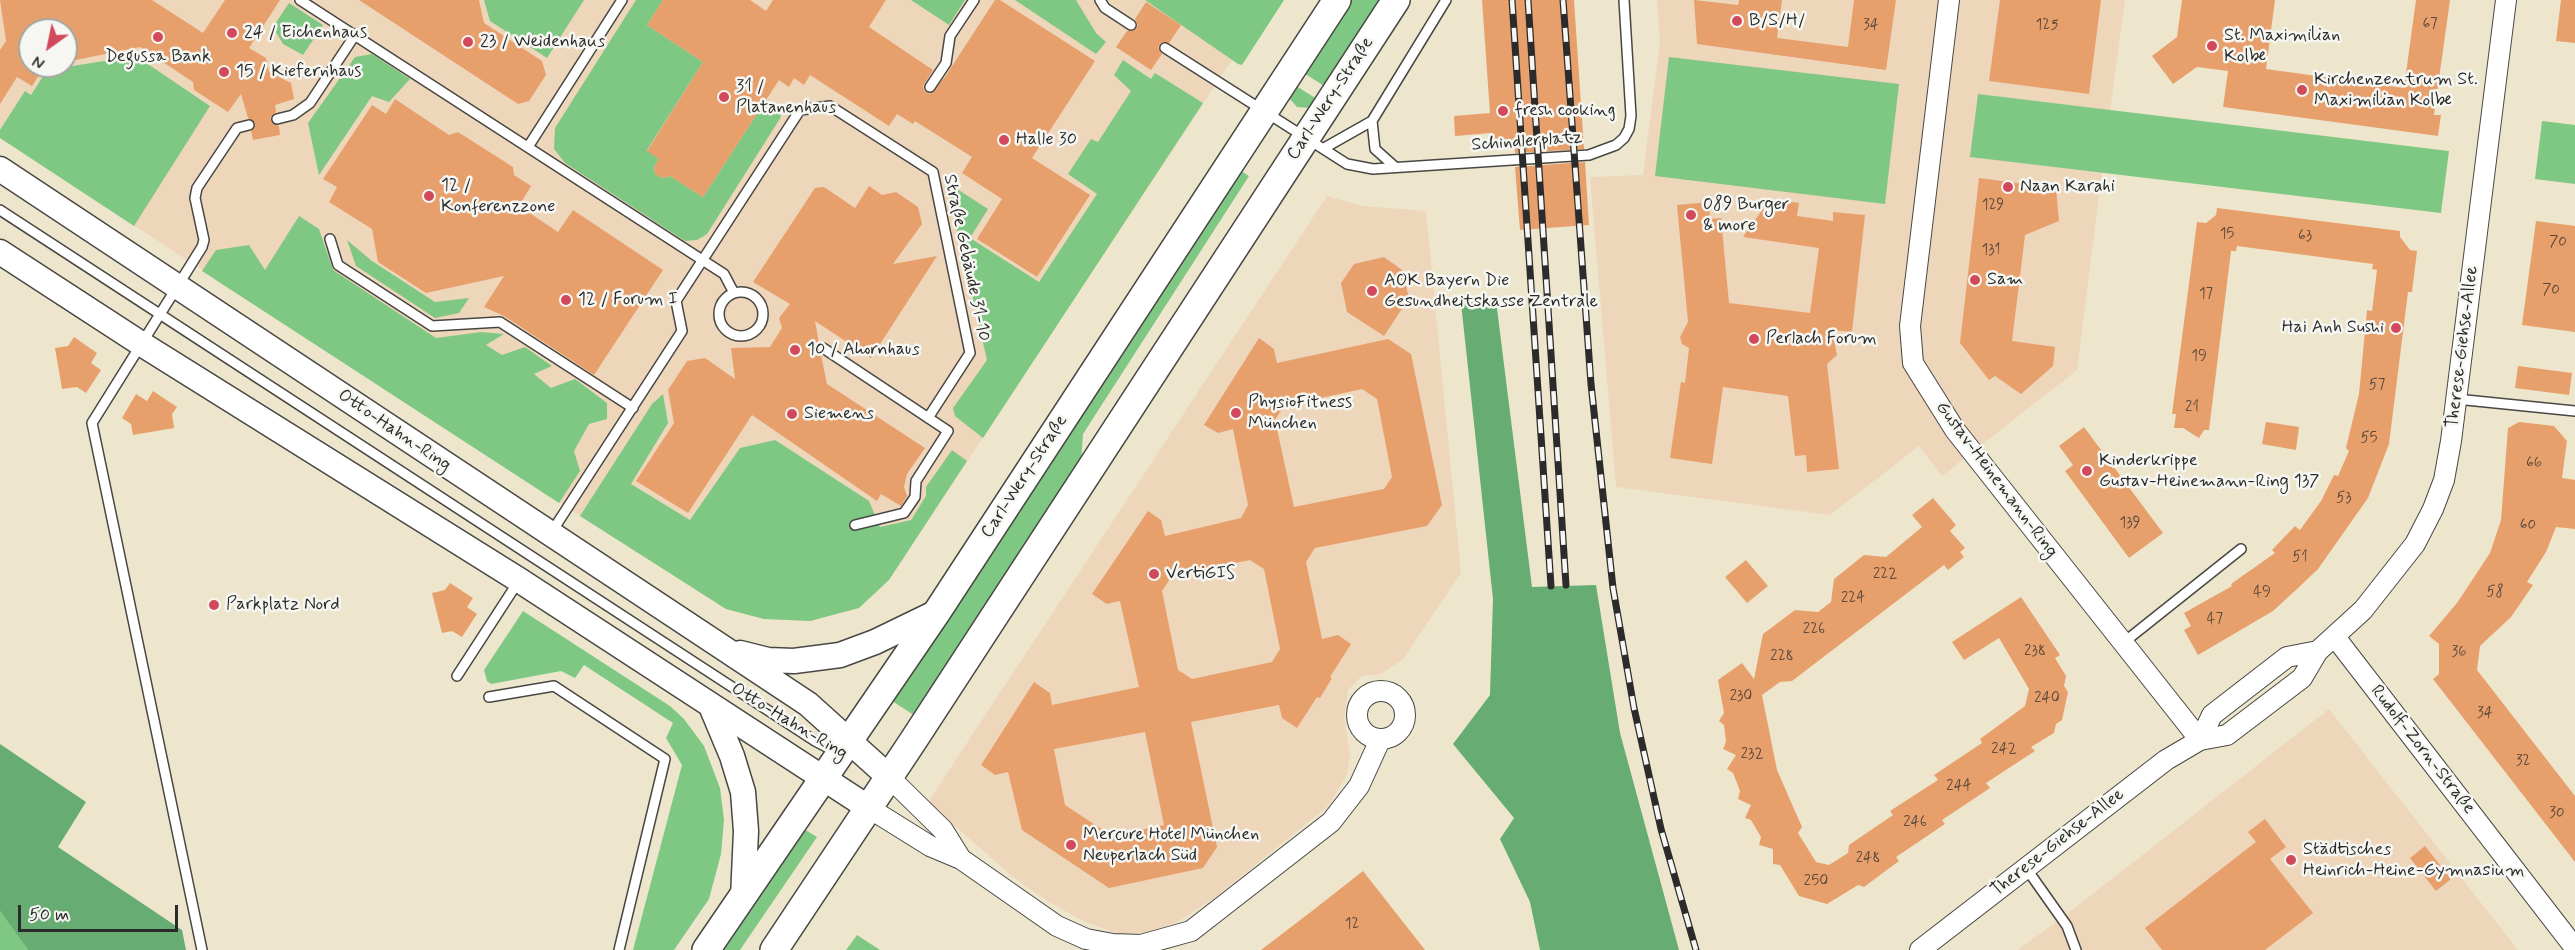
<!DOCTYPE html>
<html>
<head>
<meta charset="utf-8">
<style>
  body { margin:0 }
  #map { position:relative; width:2575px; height:950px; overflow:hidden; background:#ede6cc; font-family:Mynerve,sans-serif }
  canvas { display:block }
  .north { position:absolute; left:18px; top:18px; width:60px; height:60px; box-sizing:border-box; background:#f6f6f2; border:2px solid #a5a5a2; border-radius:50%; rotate:213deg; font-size:16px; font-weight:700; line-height:24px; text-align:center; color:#2b2b2b }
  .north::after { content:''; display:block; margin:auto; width:21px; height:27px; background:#d1495b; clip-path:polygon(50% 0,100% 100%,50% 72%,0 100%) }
  .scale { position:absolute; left:18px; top:905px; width:160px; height:27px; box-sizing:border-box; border:3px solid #2b2b2b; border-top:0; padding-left:8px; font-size:18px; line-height:21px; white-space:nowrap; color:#2b2b2b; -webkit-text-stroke:4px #f6f6f2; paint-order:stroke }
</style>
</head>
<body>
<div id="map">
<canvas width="2575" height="950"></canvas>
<div class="north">N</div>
<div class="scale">50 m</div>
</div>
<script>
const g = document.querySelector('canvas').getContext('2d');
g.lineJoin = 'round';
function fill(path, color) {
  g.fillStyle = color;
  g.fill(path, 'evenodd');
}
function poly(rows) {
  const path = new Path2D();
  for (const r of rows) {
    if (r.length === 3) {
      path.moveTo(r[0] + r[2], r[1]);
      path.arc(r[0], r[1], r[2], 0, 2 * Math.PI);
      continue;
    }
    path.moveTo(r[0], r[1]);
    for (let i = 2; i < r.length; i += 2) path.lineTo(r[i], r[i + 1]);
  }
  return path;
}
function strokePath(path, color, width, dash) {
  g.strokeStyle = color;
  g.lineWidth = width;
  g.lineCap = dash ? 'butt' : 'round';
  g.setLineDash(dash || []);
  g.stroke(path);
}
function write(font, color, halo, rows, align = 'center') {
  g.font = font + ' Mynerve,sans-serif';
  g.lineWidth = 5;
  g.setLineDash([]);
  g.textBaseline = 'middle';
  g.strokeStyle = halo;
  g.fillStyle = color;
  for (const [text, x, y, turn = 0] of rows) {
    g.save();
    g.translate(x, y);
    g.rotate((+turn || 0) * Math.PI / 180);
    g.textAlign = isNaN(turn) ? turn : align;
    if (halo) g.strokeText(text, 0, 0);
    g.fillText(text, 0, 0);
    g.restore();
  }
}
const built = poly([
  [0,0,1243,0,1251,31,889,580,859,608,810,621,764,619,726,609,580,516,0,138],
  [30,30,66,30,66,66,30,66],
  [1657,0,2125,0,2110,111,1978,95,1971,157,2102,172,2077,370,1942,476,1919,446,1830,515,1616,487,1590,177,1643,175,1660,42],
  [1327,196,1362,206,1426,211,1461,573,1403,659,1381,674,1362,676,1348,690,1344,718,1350,754,1347,775,1328,806,1217,896,1176,923,1143,933,1119,934,1083,921,1049,902,1012,876,928,802],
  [2329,709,2518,950,2018,950,2071,911]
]);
const green = poly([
  [484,0,584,0,547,58,490,21],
  [636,0,663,0,647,25,703,62,647,150,659,159,654,167,655,174,662,178,670,176,703,197,766,100,776,106,781,117,707,234,697,240,685,241,565,163,554,149,555,128],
  [911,0,965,0,949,25],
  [1015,0,1076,0,1096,33,1106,42,1096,54],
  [1145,0,1284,0,1242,65,1238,64],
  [1344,0,1387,0,1329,89,1299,70],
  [289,3,323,25,303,55,283,44,273,27],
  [372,54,410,79,389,102,372,96,319,175,308,123,355,57],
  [136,56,210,106,134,226,0,138,0,130,25,91,31,95,47,70],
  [1669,57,1899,84,1885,204,1655,176],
  [1123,60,1151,79,1155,73,1203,103,983,438,955,416,953,408,987,360,949,195,954,187,988,209,970,238,1039,282,1097,194,1068,174,1091,139,1098,142,1131,91,1114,75],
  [1290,82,1320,101,1310,108,1297,107,1289,98],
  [1978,94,2449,151,2441,213,1970,157],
  [2542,121,2575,125,2575,184,2535,179],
  [1235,167,1249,176,1083,434,1081,464,920,719,889,699],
  [299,216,319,229,333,270,436,338,481,332,504,334,486,345,502,355,525,347,552,366,534,374,551,388,575,379,607,403,607,419,589,424,574,451,580,471,559,503,202,271,216,250,249,245,265,270],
  [347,240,372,261,435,302,469,298,459,313,435,318,356,266],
  [663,394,668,423,631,484,690,520,740,448,775,440,869,501,880,527,911,520,926,496,926,487,952,450,967,461,889,580,859,608,810,621,764,619,726,609,580,516,652,404],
  [523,611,670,706,684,719,704,746,720,788,724,820,721,854,709,899,674,950,633,950,682,765,666,738,673,723,584,665,575,678,561,671,491,684,487,681,484,670],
  [804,829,817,837,740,950,719,950],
  [0,911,3,915,28,950,0,950],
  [857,935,880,950,846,950]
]);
const forest = poly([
  [1496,301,1532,587,1596,585,1620,733,1679,950,1540,950,1530,902,1500,839,1514,818,1453,744,1490,695,1493,599,1461,303],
  [0,744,86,802,58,847,182,930,186,950,28,950,0,911]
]);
const building = poly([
  [0,0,152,0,203,33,225,0,280,0,249,48,266,58,269,72,291,83,294,99,275,105,276,112,270,118,273,124,279,126,280,135,253,140,251,131,255,123,248,118,241,94,228,112,194,90,193,82,140,47,66,62,66,30,30,30,30,66,45,66,32,86,17,77,0,104,0,50,6,41],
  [359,0,479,0,484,23,542,61,546,75,529,101,518,104],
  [663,0,750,0,766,11,773,0,886,0,869,27,933,70,923,86,924,90,930,94,945,77,995,0,1000,0,1095,61,1032,158,1090,195,1037,277,977,239,1002,199,962,173,972,157,915,121,913,124,897,114,889,126,810,75,804,85,794,78,789,87,779,80,703,197,670,176,662,178,655,174,654,167,659,159,647,151,703,62,647,25],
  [1482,0,1574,0,1584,149,1515,153,1514,142,1492,143,1491,133,1455,136,1454,116,1490,113],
  [1694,0,1738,5,1739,0,1782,0,1777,38,1848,47,1854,0,1896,0,1886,70,1697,44],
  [2000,0,2101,0,2089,94,1989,81],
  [2182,0,2275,0,2266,69,2404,88,2416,0,2450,0,2434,115,2441,115,2438,136,2223,107,2228,71,2197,67,2173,84,2152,56,2177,37],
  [2561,0,2575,0,2575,43,2556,41],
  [1146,2,1181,25,1169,43,1160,44,1158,48,1162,54,1151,70,1116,47,1127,31,1136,29,1138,25,1135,19],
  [395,99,449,135,458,132,513,167,514,175,531,186,519,206,558,232,573,210,663,270,594,375,504,316,484,307,504,276,426,293,378,262,372,229,329,202,337,187,323,179,372,105,386,114],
  [1585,162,1589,225,1520,230,1515,167],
  [1979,178,2056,188,2059,221,2025,235,2012,341,2055,347,2053,366,2021,394,1995,376,1989,380,1960,343],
  [869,186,882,195,896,192,918,207,922,224,893,264,937,256,871,358,815,321,819,343,816,348,821,355,827,384,925,448,907,474,904,487,907,496,901,506,881,494,877,501,752,415,688,513,636,481,674,423,668,390,687,361,705,358,735,379,731,348,770,347,782,328,779,318,790,304,753,282,815,188,824,187,855,208],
  [1778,200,1799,203,1797,216,1833,221,1833,212,1865,215,1852,332,1832,330,1837,355,1827,364,1839,469,1807,472,1806,455,1795,456,1788,396,1723,387,1712,464,1670,458,1681,382,1685,383,1689,348,1682,344,1680,337,1688,322,1677,205,1709,202,1710,219,1721,218,1729,303,1810,313,1819,248,1743,237,1762,210],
  [2217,208,2400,231,2400,237,2410,250,2417,251,2412,292,2408,292,2389,444,2368,498,2318,569,2297,589,2273,611,2198,655,2184,630,2191,626,2184,613,2232,586,2231,584,2275,553,2272,550,2295,526,2300,530,2321,501,2334,475,2338,476,2349,451,2346,448,2359,394,2367,310,2372,311,2377,270,2372,269,2373,264,2237,246,2236,251,2231,251,2209,430,2204,430,2199,438,2183,428,2174,428,2176,414,2172,414,2197,222,2206,223,2216,215],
  [2536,221,2575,226,2575,332,2522,325],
  [1384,257,1402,270,1409,298,1384,336,1347,312,1341,283,1354,264],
  [74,337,97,353,91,363,101,370,86,393,77,387,62,389,55,348,68,346],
  [1259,338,1274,349,1277,363,1388,339,1411,354,1442,505,1427,526,1315,548,1306,562,1322,639,1338,635,1351,644,1330,677,1332,678,1320,698,1317,697,1297,728,1282,718,1279,705,1191,722,1217,847,1203,868,1109,888,1022,830,1008,772,995,775,981,765,1034,682,1050,693,1052,705,1139,687,1120,601,1107,604,1092,594,1148,511,1161,520,1165,536,1241,518,1248,505,1233,429,1218,433,1204,425],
  [1362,389,1377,399,1392,477,1384,489,1294,507,1275,420,1284,406],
  [1250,560,1264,569,1280,649,1272,662,1192,679,1178,670,1162,591,1172,576],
  [1145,732,1164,825,1112,836,1065,805,1054,749],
  [2518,366,2572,373,2569,395,2515,388],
  [153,391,177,407,172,414,174,428,133,435,131,424,122,418,136,394,147,401],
  [2266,422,2299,427,2296,450,2262,444],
  [2519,422,2554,426,2567,441,2562,478,2575,480,2575,529,2556,527,2546,552,2527,582,2533,585,2511,617,2480,646,2477,670,2575,796,2575,862,2433,679,2439,674,2439,644,2429,636,2457,603,2490,553,2501,520,2508,428],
  [2084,427,2163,533,2129,558,2065,471,2073,465,2059,446],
  [1933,498,1956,525,1950,531,1965,548,1960,552,1964,557,1948,570,1944,565,1792,681,1780,682,1762,695,1777,770,1802,827,1798,833,1816,862,1829,865,1848,853,1849,845,1893,815,1890,811,1938,780,1934,775,1982,743,1980,739,2025,706,2029,689,1999,638,1964,660,1952,642,2021,597,2060,655,2055,658,2066,676,2064,686,2068,692,2062,720,2056,724,2054,733,2031,747,2035,751,1986,783,1990,788,1942,820,1945,824,1896,857,1899,861,1864,887,1858,885,1827,904,1799,896,1780,865,1773,864,1773,849,1759,845,1761,837,1751,820,1745,818,1751,805,1738,799,1740,791,1737,783,1733,773,1727,769,1736,755,1723,749,1726,742,1724,725,1719,721,1724,713,1718,680,1742,663,1754,679,1763,634,1795,610,1818,612,1831,602,1834,579,1864,555,1886,557,1922,527,1912,515],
  [1746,560,1768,586,1747,603,1725,577],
  [450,583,473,598,467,607,477,614,462,637,452,631,442,633,432,593,445,590],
  [2265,819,2286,847,2270,859,2313,913,2265,950,2162,950,2145,928,2256,842,2248,832],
  [2425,846,2451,879,2436,891,2410,858],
  [1363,871,1425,950,1261,950,1312,911]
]);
const service = poly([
  [300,0,724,274,734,293],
  [1100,0,1105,8,1131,25],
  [1165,48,1347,164,1373,169,1589,155,1616,145,1624,138,1629,129,1631,116,1624,0],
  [930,87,946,63,950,36,974,0],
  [277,119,293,115,310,103,355,35],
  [1372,121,1375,149,1394,166],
  [528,147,622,0],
  [1326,147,1372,121,1446,0],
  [0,210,815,741,838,753],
  [330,239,338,265,432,326,500,322,633,408],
  [741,314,22],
  [823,348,948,431,916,481,915,497,904,513,855,525],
  [2456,399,2575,411],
  [551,533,682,331,676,301,800,110,830,106,933,172,970,353,928,418],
  [2123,643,2241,549],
  [457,676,518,582],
  [489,697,554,686,665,759,619,950],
  [2026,868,2067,926,2076,950],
  [202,950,92,423,202,247,204,240,195,198,197,188,237,128,249,125]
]);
const minor = poly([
  [1949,0,1910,326,1913,363,1955,430,2200,740],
  [2335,637,2575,948],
  [1381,715,24],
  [2200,740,2212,715,2287,657,2318,651],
  [889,777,943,830,961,859],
  [869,808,930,846,961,859,1057,926,1086,939,1113,944,1141,945,1191,931,1331,822,1359,786,1380,740],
  [1920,950,2166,760,2200,740,2227,735,2302,678,2318,651,2363,610,2415,544,2433,509,2444,480,2451,441,2506,0]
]);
const tertiary = poly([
  [0,169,808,704,889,777],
  [0,252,140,343,519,580,869,808],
  [740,653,768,660,794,661,840,655,875,642,937,612],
  [711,706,732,756,743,792,746,831,743,898]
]);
const secondary = poly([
  [706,950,937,612,1337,0],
  [774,950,913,741,1396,0]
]);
const rail = poly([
  [1512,0,1551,586],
  [1528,0,1566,585],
  [1563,0,1591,384,1613,588,1634,708,1661,829,1696,950]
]);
const markers = [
  [1737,21,6,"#d1495b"],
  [232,33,6,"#d1495b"],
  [158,37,6,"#d1495b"],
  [468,42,6,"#d1495b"],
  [2212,46,6,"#d1495b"],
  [224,72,6,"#d1495b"],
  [2302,90,6,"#d1495b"],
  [724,97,6,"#d1495b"],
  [1503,111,6,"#d1495b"],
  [1004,140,6,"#d1495b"],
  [2008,187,6,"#d1495b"],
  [429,196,6,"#d1495b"],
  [1691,215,6,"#d1495b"],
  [1975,280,6,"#d1495b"],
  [1372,291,6,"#d1495b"],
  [566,300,6,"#d1495b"],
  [2396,328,6,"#d1495b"],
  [1754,339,6,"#d1495b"],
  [795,350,6,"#d1495b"],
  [1236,413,6,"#d1495b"],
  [792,414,6,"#d1495b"],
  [2087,471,6,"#d1495b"],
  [1154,574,6,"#d1495b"],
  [214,605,6,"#d1495b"],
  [1071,845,6,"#d1495b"],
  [2291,860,6,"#d1495b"]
];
const numberNames = [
  ["67",2430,25],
  ["34",1871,26],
  ["125",2047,26],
  ["129",1993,206],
  ["15",2227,235],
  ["63",2305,237],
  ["70",2558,243],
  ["131",1991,251],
  ["70",2551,291],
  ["17",2206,295],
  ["19",2199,357],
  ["57",2377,386],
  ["21",2192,408],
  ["55",2369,439],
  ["66",2534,464],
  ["53",2344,499],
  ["139",2130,524],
  ["60",2528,526],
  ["51",2300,558],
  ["222",1885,575],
  ["49",2262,593],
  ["58",2495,593],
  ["224",1853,599],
  ["47",2215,620],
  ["226",1814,630],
  ["238",2035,652],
  ["36",2459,653],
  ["228",1782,657],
  ["230",1741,697],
  ["240",2047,699],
  ["34",2485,714],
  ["242",2004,750],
  ["232",1752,755],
  ["32",2523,762],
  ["244",1959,787],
  ["30",2557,814],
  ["246",1915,823],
  ["248",1868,859],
  ["250",1816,882],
  ["12",1352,925]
];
const poiNames = [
  ["B/S/H/",1749,21],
  ["24 / Eichenhaus",244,33],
  ["St. Maximilian",2224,36],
  ["Kolbe",2224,57],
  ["23 / Weidenhaus",480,42],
  ["Degussa Bank",158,57,"center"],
  ["15 / Kiefernhaus",236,72],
  ["Kirchenzentrum St.",2314,80],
  ["Maximilian Kolbe",2314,101],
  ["31 /",736,87],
  ["Platanenhaus",736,108],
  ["fresh cooking",1515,111],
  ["Halle 30",1016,140],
  ["12 /",441,186],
  ["Konferenzzone",441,207],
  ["Naan Karahi",2020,187],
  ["089 Burger",1703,205],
  ["& more",1703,226],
  ["Sam",1987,280],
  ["AOK Bayern Die",1384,281],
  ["Gesundheitskasse Zentrale",1384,302],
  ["12 / Forum I",578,300],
  ["Hai Anh Sushi",2384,328,"right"],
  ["Perlach Forum",1766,339],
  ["10 / Ahornhaus",807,350],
  ["PhysioFitness",1248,403],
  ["München",1248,424],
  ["Siemens",804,414],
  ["Kinderkrippe",2099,461],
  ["Gustav-Heinemann-Ring 137",2099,482],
  ["VertiGIS",1166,574],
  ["Parkplatz Nord",226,605],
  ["Mercure Hotel München",1083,835],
  ["Neuperlach Süd",1083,856],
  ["Städtisches",2303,850],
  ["Heinrich-Heine-Gymnasium",2303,871]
];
const streetNames = [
  ["Carl-Wery-Straße",1331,99,-57],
  ["Schindlerplatz",1527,142,-4],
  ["Straße Gebäude 31-10",966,258,78],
  ["Therese-Giehse-Allee",2463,347,-83],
  ["Otto-Hahn-Ring",394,431,34],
  ["Carl-Wery-Straße",1025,477,-57],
  ["Gustav-Heinemann-Ring",1996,480,53],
  ["Otto-Hahn-Ring",789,722,31],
  ["Rudolf-Zorn-Straße",2422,750,52],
  ["Therese-Giehse-Allee",2058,843,-38]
];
fill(built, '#eed6bb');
fill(green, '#7fc884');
fill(forest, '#67ac72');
fill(building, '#e7a06c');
strokePath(service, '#484743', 12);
strokePath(minor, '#484743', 22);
strokePath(tertiary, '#484743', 27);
strokePath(secondary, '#484743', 30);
strokePath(service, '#fff', 9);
strokePath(minor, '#fff', 20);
strokePath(tertiary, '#fff', 24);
strokePath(secondary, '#fff', 27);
strokePath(rail, '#2b2b2b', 7);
strokePath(rail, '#f6f6f2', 4.5, [14]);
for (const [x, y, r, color] of markers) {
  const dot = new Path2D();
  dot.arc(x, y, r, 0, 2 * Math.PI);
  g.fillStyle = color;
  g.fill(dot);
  strokePath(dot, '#f6f6f2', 2);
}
write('15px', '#5a483b', null, numberNames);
write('18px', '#2b2b2b', '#f6f6f2', poiNames, 'left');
write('18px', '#2b2b2b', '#f6f6f2', streetNames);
</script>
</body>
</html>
